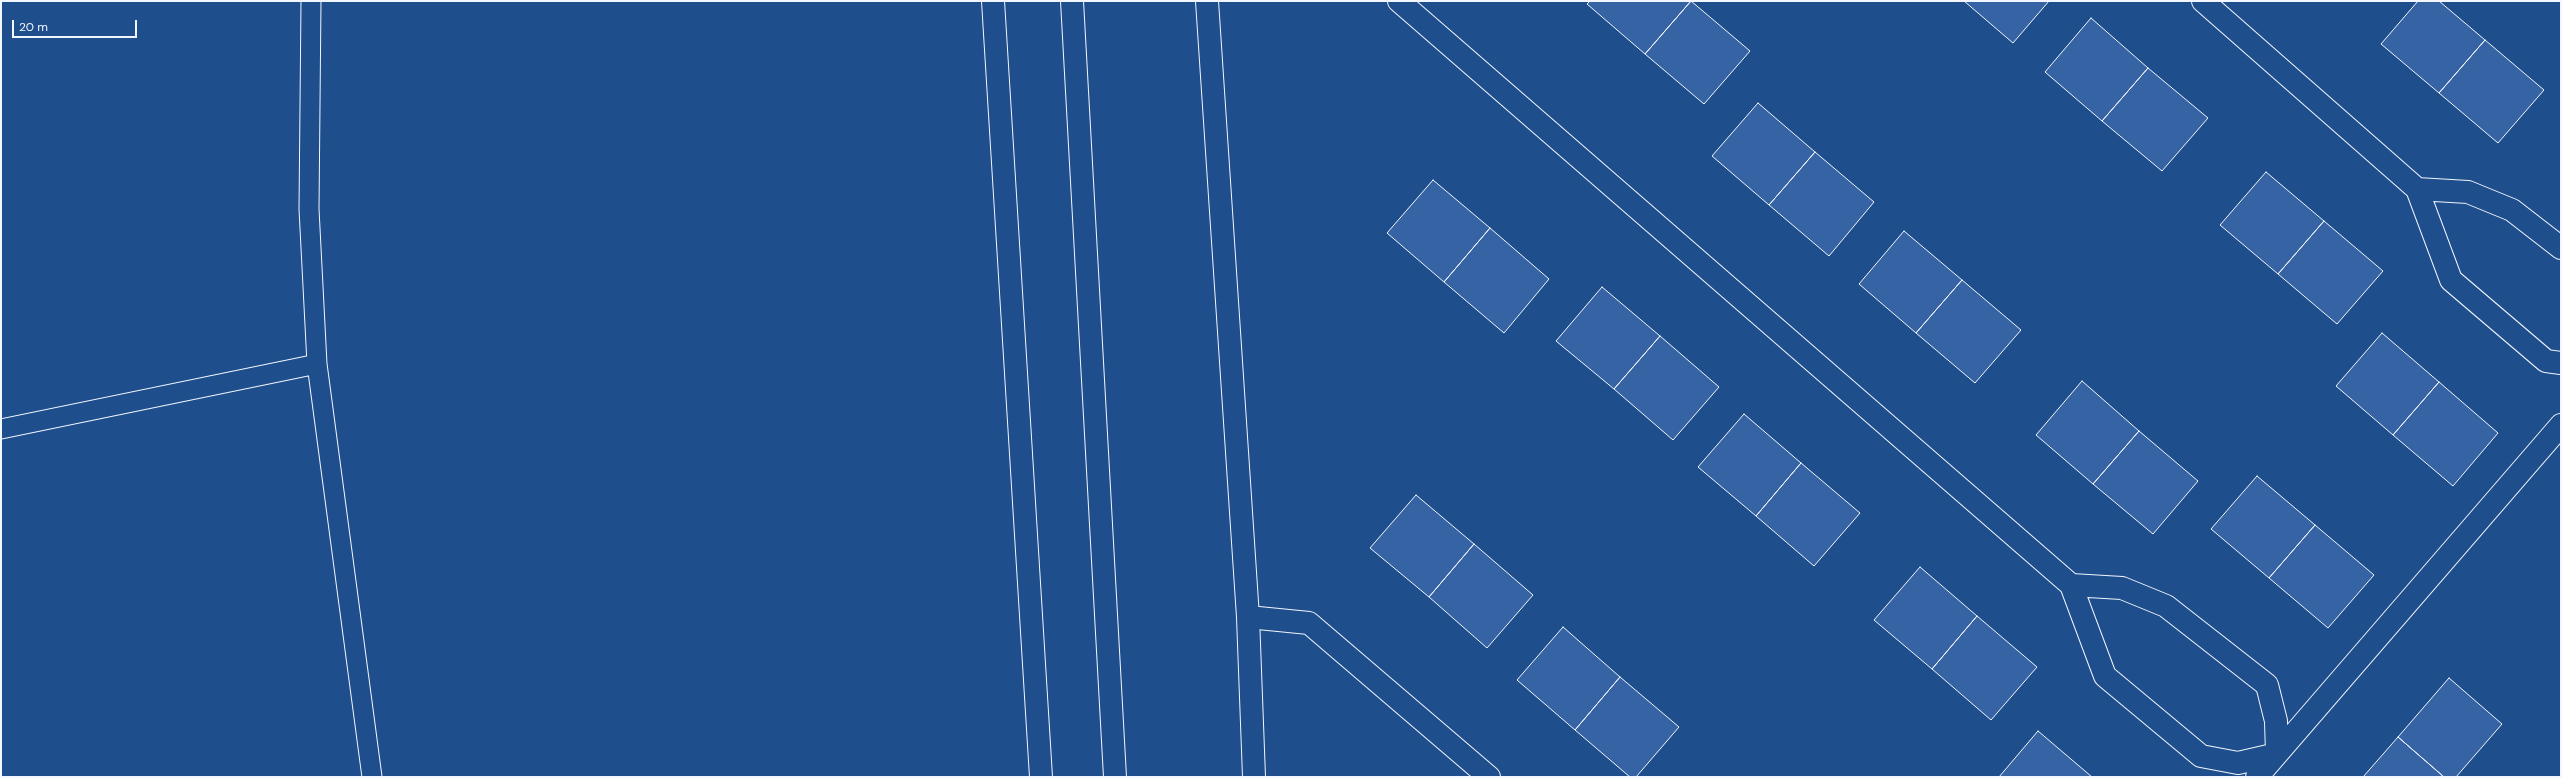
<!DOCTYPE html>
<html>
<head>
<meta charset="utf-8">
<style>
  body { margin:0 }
  #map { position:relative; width:2562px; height:778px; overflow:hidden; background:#1f4e8c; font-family:"DM Sans",sans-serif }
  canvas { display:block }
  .frame { position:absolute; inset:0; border:2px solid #f2f6ff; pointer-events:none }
  .scale { position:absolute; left:12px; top:20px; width:125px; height:18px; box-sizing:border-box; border:2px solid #f2f6ff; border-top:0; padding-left:5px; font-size:12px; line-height:14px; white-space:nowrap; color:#f2f6ff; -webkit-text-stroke:3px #1f4e8c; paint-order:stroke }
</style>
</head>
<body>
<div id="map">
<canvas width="2562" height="778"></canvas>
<div class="frame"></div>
<div class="scale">20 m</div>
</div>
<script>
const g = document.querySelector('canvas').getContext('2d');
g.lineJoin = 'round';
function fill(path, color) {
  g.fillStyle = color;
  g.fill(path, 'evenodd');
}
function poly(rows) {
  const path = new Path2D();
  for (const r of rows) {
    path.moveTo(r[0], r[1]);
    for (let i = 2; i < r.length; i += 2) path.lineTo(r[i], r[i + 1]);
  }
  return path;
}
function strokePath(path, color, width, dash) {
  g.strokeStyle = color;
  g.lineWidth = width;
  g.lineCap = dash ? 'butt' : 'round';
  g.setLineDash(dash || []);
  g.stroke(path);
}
const building = poly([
  [1590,1,1691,1,1645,54,1587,4,1590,1],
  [1691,1,1750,51,1704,104,1645,54,1691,1],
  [1964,1,2049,1,2013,43,1964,1],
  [2418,1,2439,1,2485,40,2439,93,2381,44,2418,1],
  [2091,18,2148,68,2102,121,2045,72,2091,18],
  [2485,40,2544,90,2498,143,2439,93,2485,40],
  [2148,68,2208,118,2162,171,2102,121,2148,68],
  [1758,103,1815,152,1769,205,1712,156,1758,103],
  [1815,152,1874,202,1829,256,1769,205,1815,152],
  [2266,172,2324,221,2278,274,2220,225,2266,172],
  [1433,180,1490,228,1444,282,1387,233,1433,180],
  [2324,221,2383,271,2337,324,2278,274,2324,221],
  [1490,228,1549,279,1504,333,1444,282,1490,228],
  [1904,231,1962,280,1916,333,1859,284,1904,231],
  [1962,280,2021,330,1975,383,1916,333,1962,280],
  [1602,287,1660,336,1614,389,1556,341,1602,287],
  [2382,333,2439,382,2393,435,2336,386,2382,333],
  [1660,336,1719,387,1673,440,1614,389,1660,336],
  [2082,381,2139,431,2093,484,2036,435,2082,381],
  [2439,382,2498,433,2453,486,2393,435,2439,382],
  [1744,414,1801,463,1756,516,1698,467,1744,414],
  [2139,431,2198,481,2153,534,2093,484,2139,431],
  [1801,463,1860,513,1814,566,1756,516,1801,463],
  [2257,476,2315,525,2269,578,2211,529,2257,476],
  [1416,495,1474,544,1429,597,1370,548,1416,495],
  [2315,525,2374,575,2328,628,2269,578,2315,525],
  [1474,544,1533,595,1487,648,1429,597,1474,544],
  [1920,567,1977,616,1932,669,1874,620,1920,567],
  [1977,616,2037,667,1991,720,1932,669,1977,616],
  [1563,627,1620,677,1575,730,1517,680,1563,627],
  [1620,677,1679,727,1636,777,1630,777,1575,730,1620,677],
  [2449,678,2502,724,2456,777,2444,777,2398,737,2449,678],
  [2038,731,2092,777,1999,777,2038,731],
  [2398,737,2444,777,2363,777,2398,737]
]);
const lane = poly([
  [311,1,309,209,317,364,372,777],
  [1,429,317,364]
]);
const street = poly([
  [1207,1,1248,617,1254,777],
  [1399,1,2071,585,2105,676,2201,756,2238,763,2277,754,2276,721,2267,685,2166,606,2122,588,2071,585],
  [2203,1,2417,189,2451,280,2546,361,2561,363],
  [2417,189,2468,192,2512,210,2561,248],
  [1248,617,1309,623,1489,777],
  [2257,777,2561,425]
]);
const secondary = poly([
  [993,1,1041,777],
  [1072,1,1115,777]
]);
fill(building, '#3563a3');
strokePath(building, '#f2f6ff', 1);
strokePath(lane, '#f2f6ff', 21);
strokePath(street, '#f2f6ff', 24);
strokePath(secondary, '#f2f6ff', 24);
strokePath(lane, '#1f4e8c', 19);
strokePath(street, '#1f4e8c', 22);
strokePath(secondary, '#1f4e8c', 22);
</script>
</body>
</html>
